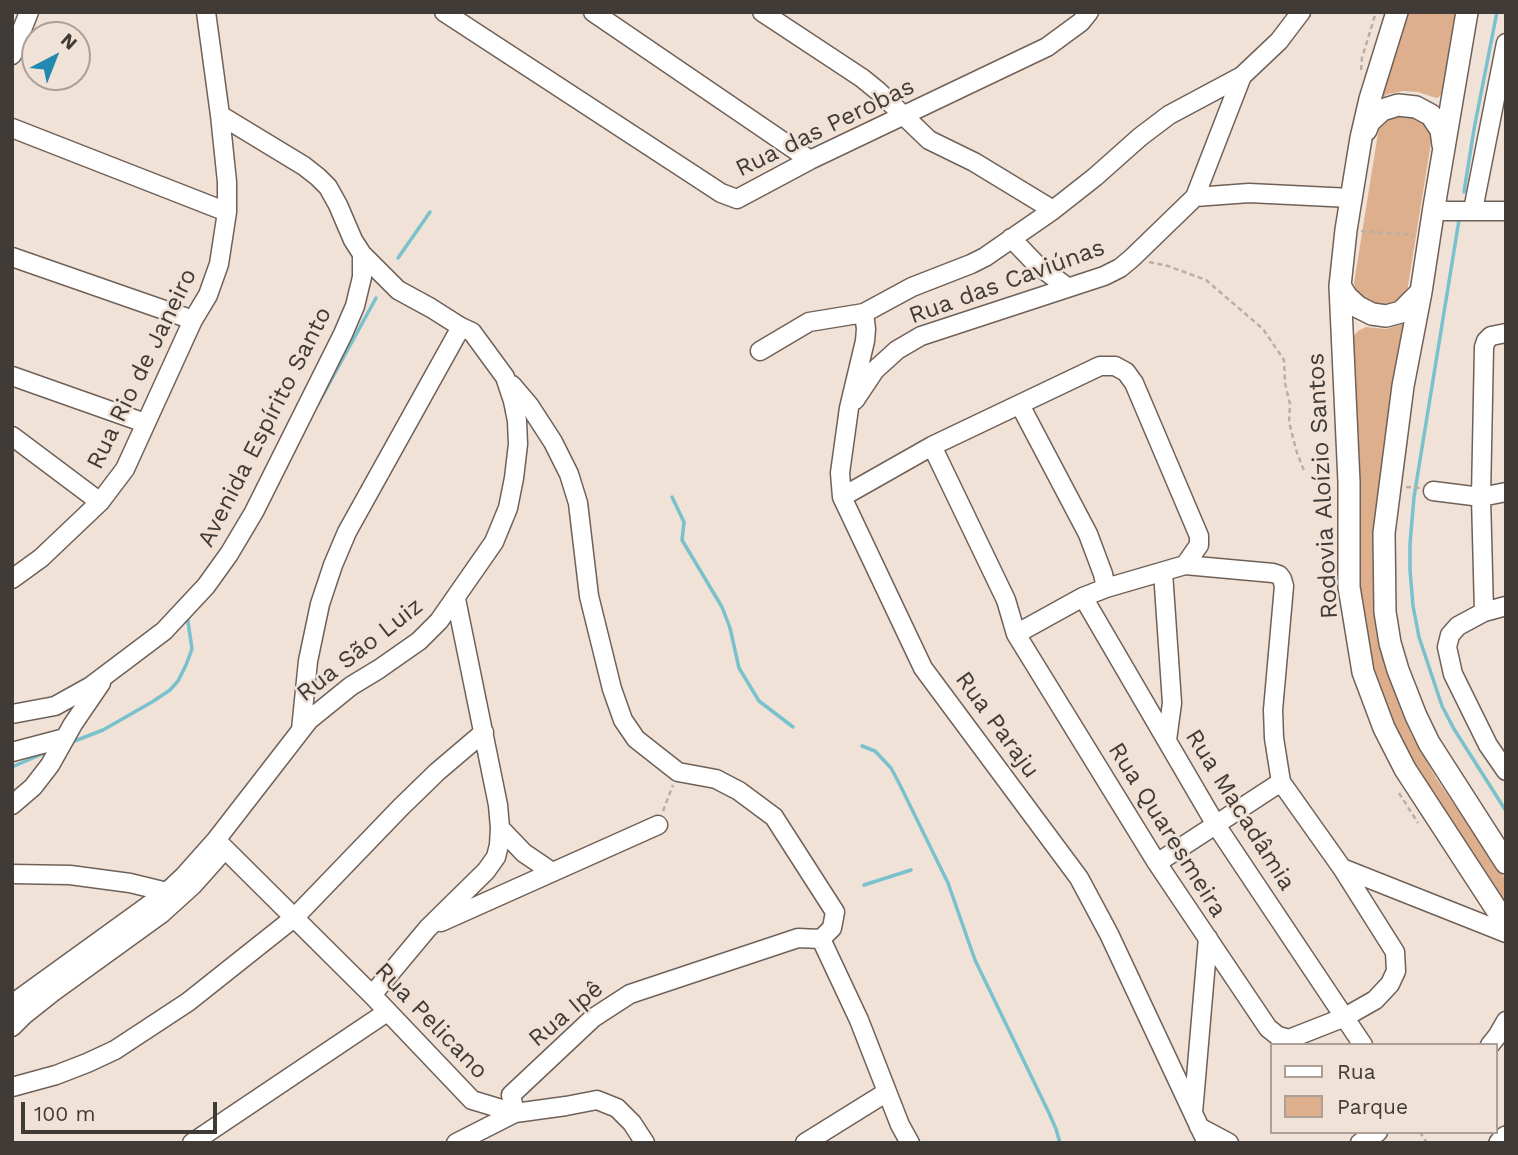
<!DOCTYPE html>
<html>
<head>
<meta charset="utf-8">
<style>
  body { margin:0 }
  #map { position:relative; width:1518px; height:1155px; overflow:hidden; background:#f1e2d7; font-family:"Work Sans",sans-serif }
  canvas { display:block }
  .frame { position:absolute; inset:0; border:14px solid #413b37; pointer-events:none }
  .legend { position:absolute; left:1270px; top:1043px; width:228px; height:91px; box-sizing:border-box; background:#f1e2d7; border:2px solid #ab9f97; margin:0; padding:9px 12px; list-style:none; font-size:21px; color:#413b37 }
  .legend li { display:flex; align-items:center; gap:14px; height:35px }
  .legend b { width:35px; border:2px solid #ab9f97 }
  .north { position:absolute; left:21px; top:21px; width:70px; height:70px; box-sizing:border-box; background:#f1e2d7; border:2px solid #ab9f97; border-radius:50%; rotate:42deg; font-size:19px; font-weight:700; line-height:28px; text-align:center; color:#413b37 }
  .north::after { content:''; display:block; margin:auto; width:24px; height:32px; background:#2289b1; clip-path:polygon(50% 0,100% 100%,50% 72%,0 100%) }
  .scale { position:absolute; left:21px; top:1102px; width:196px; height:32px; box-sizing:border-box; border:4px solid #413b37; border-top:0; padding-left:9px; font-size:21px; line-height:24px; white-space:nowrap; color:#413b37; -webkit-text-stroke:5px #f1e2d7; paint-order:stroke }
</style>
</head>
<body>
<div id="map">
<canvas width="1518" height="1155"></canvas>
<div class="frame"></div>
<ul class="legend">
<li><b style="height:9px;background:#fff"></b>Rua</li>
<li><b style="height:19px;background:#deaf8c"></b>Parque</li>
</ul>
<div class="north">N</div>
<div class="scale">100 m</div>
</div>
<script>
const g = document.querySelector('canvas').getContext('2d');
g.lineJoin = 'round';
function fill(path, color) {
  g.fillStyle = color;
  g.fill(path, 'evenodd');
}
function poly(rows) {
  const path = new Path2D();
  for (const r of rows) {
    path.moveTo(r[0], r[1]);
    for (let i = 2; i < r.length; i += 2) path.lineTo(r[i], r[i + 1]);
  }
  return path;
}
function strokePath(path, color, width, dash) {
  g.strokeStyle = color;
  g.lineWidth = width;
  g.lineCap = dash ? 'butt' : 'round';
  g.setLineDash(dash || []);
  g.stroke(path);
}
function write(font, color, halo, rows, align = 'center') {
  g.font = font + ' "Work Sans",sans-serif';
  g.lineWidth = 5;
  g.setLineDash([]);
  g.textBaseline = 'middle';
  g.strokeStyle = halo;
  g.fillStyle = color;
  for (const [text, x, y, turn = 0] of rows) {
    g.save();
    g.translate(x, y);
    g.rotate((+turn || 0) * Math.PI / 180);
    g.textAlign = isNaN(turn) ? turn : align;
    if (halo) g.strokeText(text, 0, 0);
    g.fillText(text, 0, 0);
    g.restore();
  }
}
const green = poly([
  [1409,12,1460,12,1443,92,1439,97,1436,98,1418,92,1403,91,1388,94,1381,98],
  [1392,114,1423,118,1432,136,1407,292,1399,303,1380,309,1358,296,1354,283,1379,127,1382,122],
  [1406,323,1374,526,1373,581,1375,608,1385,660,1401,710,1411,734,1436,778,1506,880,1506,910,1422,787,1376,691,1359,610,1352,338,1358,331,1366,327,1386,329]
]);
const stream = poly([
  [1464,192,1474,129,1497,12],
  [1459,220,1414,497,1410,544,1410,570,1413,606,1419,637,1442,706,1454,729,1506,811],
  [398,258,430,212],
  [318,404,376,298],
  [672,497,684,522,682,540,722,607,730,628,739,668,759,701,793,727],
  [72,742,103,730,152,702,170,690,178,681,186,665,192,649,187,615],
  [862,746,875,751,891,768,899,783,948,883,975,960,1049,1113,1056,1129,1060,1143],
  [12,767,49,751],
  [864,885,911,870]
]);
const path = poly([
  [1361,70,1362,58,1376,12],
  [1361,231,1414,235],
  [1149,262,1168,266,1206,280,1263,329,1284,360,1285,383,1290,404,1289,422,1297,453,1305,473],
  [1406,487,1420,488],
  [1399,793,1418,823],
  [663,811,673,785],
  [1420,1132,1427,1143]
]);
const minor = poly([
  [444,12,692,174,721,193,737,199,810,160,1047,47,1081,22,1089,12],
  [593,12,810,160],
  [762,12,862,78,878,91,929,140,974,162,1053,210],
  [12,55,29,12],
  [12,128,227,212],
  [1195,197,1242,76],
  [1434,207,1445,211,1506,211],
  [1473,210,1506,43],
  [1011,238,1036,264,1067,287],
  [12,257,193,320],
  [864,313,866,329,865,341,849,408,840,473,842,497,923,668,1079,878,1109,934,1207,1143],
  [760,351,809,322,864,313,912,287,971,264,985,257,1053,210,1095,177,1140,137,1169,115,1242,76,1279,41,1301,12],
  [12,376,145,423],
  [512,385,529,405,553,442,569,474,578,503,589,596,612,689,623,720,636,739,678,772,716,779,739,791,774,817,835,912,832,928,821,939],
  [855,400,875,370,897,350,921,336,1104,276,1120,268,1132,258,1195,197,1249,193,1351,198],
  [1020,405,1088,534,1103,574,1106,588],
  [12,436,100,502],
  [932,446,1006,600,1016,634,1157,863,1268,1028,1278,1036,1289,1039,1345,1017,1375,1000,1390,984,1396,971,1395,952,1342,868,1281,782,1274,738,1273,710,1284,586,1282,579,1279,575,1273,573,1185,565,1106,588,1083,597,1016,634],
  [1433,491,1481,497,1506,492],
  [842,497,932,446,1100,366,1115,366,1126,372,1134,383,1199,536,1199,545,1185,565],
  [1163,572,1172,703,1167,740],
  [12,579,41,558,100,502,125,469,193,320,208,295,219,264,227,212,227,182,220,115,206,12],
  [1083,597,1216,825,1363,1045],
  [1506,606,1484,612,1458,626,1450,635,1447,647,1453,674,1488,745,1506,771],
  [1484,612,1481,497,1484,347,1486,341,1491,336,1506,333],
  [12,714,55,706,91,686,164,631,206,586,229,554,254,512,343,334,355,306,362,277,362,254],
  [301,730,308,661,320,604,333,565,347,532,461,327],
  [12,752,65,738],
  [12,805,33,787,50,765,73,724,101,683],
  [500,828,524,853,552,872],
  [216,840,372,995,472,1100,515,1113,566,1106,597,1100,617,1108,632,1123,645,1143],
  [1157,863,1281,782],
  [1342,868,1506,933],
  [12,874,70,875,130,883,167,892],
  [441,922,658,825],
  [821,939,859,1020,900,1125,910,1143],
  [372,995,428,928,486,871,496,857,499,845,500,828,498,805,456,599],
  [12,1004,167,892,184,876,216,840,309,720,351,686,379,669,419,641,439,621,494,542,508,508,514,478,518,444,517,421,513,401,505,377,472,332,461,327,431,308,398,290,362,254,353,240,338,205,328,187,318,177,304,166,220,115],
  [12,1027,24,1015,53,992,161,914,193,885,225,849],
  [1490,1045,1498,1035,1506,1021],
  [12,1087,56,1075,87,1063,115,1050,188,1002,295,917,401,807,437,772,484,732],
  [515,1113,511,1095,593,1018,630,994,798,938,821,939],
  [1193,1113,1208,938],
  [1199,1127,1229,1143],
  [192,1143,387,1012],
  [456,1143,515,1113],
  [805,1143,887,1092],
  [1360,1143,1378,1132]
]);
const major = poly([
  [1397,12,1370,99,1361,138,1346,230,1340,286,1349,482,1349,587,1363,672,1384,728,1405,769,1506,924],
  [1467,12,1434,207,1421,292,1403,386,1384,533,1385,612,1390,643,1398,670,1416,716,1429,743,1506,863],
  [1366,130,1369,122,1382,110,1398,105,1416,107,1431,115,1441,130,1443,145],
  [1340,286,1347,297,1358,307,1372,314,1386,316,1401,312,1421,292],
  [1500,1143,1506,1137]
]);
const streetNames = [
  ["Rua das Perobas",825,128,-26],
  ["Rua das Caviúnas",1007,282,-20],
  ["Rua Rio de Janeiro",142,369,-64],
  ["Avenida Espírito Santo",265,427,-63],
  ["Rodovia Aloízio Santos",1323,486,-93],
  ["Rua São Luiz",360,650,-38],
  ["Rua Paraju",997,725,54],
  ["Rua Macadâmia",1240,810,58],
  ["Rua Quaresmeira",1167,830,58],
  ["Rua Ipê",566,1014,-40],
  ["Rua Pelicano",431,1021,46]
];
fill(green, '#deaf8c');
strokePath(stream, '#79c1cd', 3.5);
strokePath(minor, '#6f6158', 21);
strokePath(major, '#6f6158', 24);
strokePath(path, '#baaea5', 2.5, [5, 3.5]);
strokePath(minor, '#fff', 18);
strokePath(major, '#fff', 21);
write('24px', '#413b37', '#f1e2d7', streetNames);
</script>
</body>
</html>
